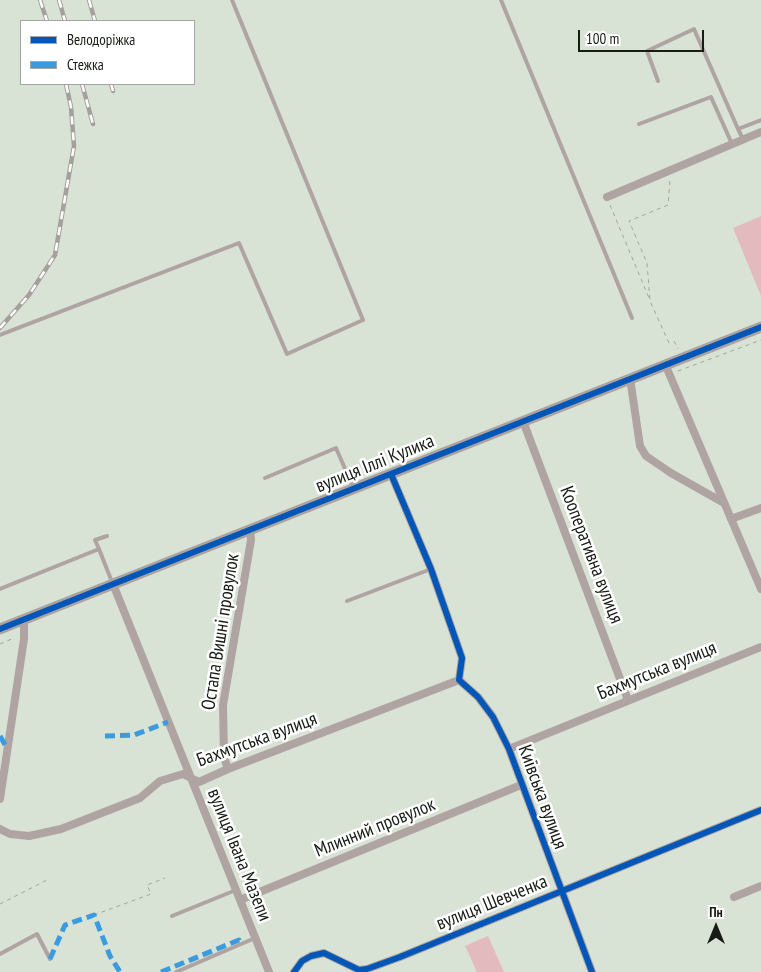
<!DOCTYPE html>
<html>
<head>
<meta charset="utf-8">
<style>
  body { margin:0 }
  #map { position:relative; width:761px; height:972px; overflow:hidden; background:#d9e3d5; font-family:"PT Sans Narrow",sans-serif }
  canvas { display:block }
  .legend { position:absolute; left:20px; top:20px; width:175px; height:65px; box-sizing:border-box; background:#fff; border:1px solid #a2a5a1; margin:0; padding:6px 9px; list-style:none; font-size:15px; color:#171d14 }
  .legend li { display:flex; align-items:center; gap:10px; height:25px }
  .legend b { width:25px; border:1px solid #a2a5a1 }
  .north { position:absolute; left:691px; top:902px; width:50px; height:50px; -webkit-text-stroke:4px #fff; paint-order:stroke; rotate:0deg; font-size:14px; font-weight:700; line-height:20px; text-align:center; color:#171d14 }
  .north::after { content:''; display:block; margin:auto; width:18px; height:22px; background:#171d14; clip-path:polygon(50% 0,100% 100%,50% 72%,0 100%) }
  .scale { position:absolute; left:578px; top:30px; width:126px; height:22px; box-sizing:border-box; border:2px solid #171d14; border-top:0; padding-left:6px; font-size:15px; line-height:18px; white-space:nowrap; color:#171d14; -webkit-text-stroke:4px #fff; paint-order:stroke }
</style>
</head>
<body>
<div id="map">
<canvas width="761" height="972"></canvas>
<ul class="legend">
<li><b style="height:6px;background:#0057b8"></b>Велодоріжка</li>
<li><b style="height:6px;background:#3b9bde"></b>Стежка</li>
</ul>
<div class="north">Пн</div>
<div class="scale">100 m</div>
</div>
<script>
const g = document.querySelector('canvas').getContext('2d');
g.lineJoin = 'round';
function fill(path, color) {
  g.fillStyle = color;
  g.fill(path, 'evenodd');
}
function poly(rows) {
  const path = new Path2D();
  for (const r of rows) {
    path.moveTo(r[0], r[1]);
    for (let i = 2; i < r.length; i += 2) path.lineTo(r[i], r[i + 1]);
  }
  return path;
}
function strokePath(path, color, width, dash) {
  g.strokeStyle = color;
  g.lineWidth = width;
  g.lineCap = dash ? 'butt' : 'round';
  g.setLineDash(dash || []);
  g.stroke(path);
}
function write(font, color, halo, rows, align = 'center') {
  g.font = font + ' "PT Sans Narrow",sans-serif';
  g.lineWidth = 5;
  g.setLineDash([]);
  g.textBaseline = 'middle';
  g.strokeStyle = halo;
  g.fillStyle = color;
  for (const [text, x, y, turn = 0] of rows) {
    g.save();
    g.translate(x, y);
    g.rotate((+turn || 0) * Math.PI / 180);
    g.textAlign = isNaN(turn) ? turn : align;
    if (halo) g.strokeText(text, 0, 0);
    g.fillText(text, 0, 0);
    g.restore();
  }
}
const green = poly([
  [761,216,761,296,733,228],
  [488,936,504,972,477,972,465,946]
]);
const path = poly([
  [610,205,649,298],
  [674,341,678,349],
  [669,343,650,301,647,263,629,221,668,205,670,180],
  [678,371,761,340],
  [0,644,14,638],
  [0,904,47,880],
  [94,915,151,894,147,885,165,878]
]);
const lane = poly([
  [501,0,632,318],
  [658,81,647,51,694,29,738,129],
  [639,124,711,97,732,144],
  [743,139,738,129,761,120],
  [0,335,239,243,287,354,363,320,232,0],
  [265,478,336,448,353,487],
  [99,549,95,540,107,536],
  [0,589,99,549,112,582],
  [347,601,431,569],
  [172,916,236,890],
  [0,954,37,934,50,959],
  [176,972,255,938]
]);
const street = poly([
  [607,197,761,132],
  [665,364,761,589],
  [630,378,640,446,646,456,671,473,724,503],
  [523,421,628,700],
  [391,474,431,569,462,658,459,680,478,697,493,717,509,749,592,972],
  [731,519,761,508],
  [113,584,269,972],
  [509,749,761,647],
  [228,769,224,757,223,705,251,540,250,529],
  [0,799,24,639,24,619],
  [0,829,10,834,29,836,61,829,140,798,160,781,183,774,199,782,228,769,459,680],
  [734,897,761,886],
  [240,900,521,785],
  [294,972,302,961,311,956,324,953,359,970,367,969,400,957,761,810]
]);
const secondary = poly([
  [0,629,761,327]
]);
const rail = poly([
  [40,0,47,21],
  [59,0,65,21],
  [89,0,95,21],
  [82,84,93,124],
  [111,84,113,91],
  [0,328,29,295,55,255,74,146,71,107,66,84]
]);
const quiet = poly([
  [0,736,7,748],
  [105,736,134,735,168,722],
  [50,959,65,925,94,915,110,956,120,972,124,972],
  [161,972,239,940,241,945]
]);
const cycleway = poly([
  [391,474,431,569,462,658,459,680,478,697,493,717,509,749,592,972],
  [0,629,761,327],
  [294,972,302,961,311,956,324,953,359,970,367,969,400,957,761,810]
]);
const streetNames = [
  ["вулиця Іллі Кулика",375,464,-22],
  ["Кооперативна вулиця",591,555,69],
  ["Остапа Вишні провулок",221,632,-81],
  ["Бахмутська вулиця",657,671,-22],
  ["Бахмутська вулиця",257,740,-20],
  ["Київська вулиця",542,797,70],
  ["Млинний провулок",375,828,-22],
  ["вулиця Івана Мазепи",239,855,68],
  ["вулиця Шевченка",492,903,-22]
];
fill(green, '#e3bbbe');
strokePath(path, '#a6a19d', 1, [4, 4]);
strokePath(lane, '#b0a4a3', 4);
strokePath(street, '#b0a4a3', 8);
strokePath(secondary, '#ada2a0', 11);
strokePath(rail, '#a5a09c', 4.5);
strokePath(rail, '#fff', 2.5, [8]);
strokePath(quiet, '#3b9bde', 5, [10, 5]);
strokePath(cycleway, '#0057b8', 6);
write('19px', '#171d14', '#fff', streetNames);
</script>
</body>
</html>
